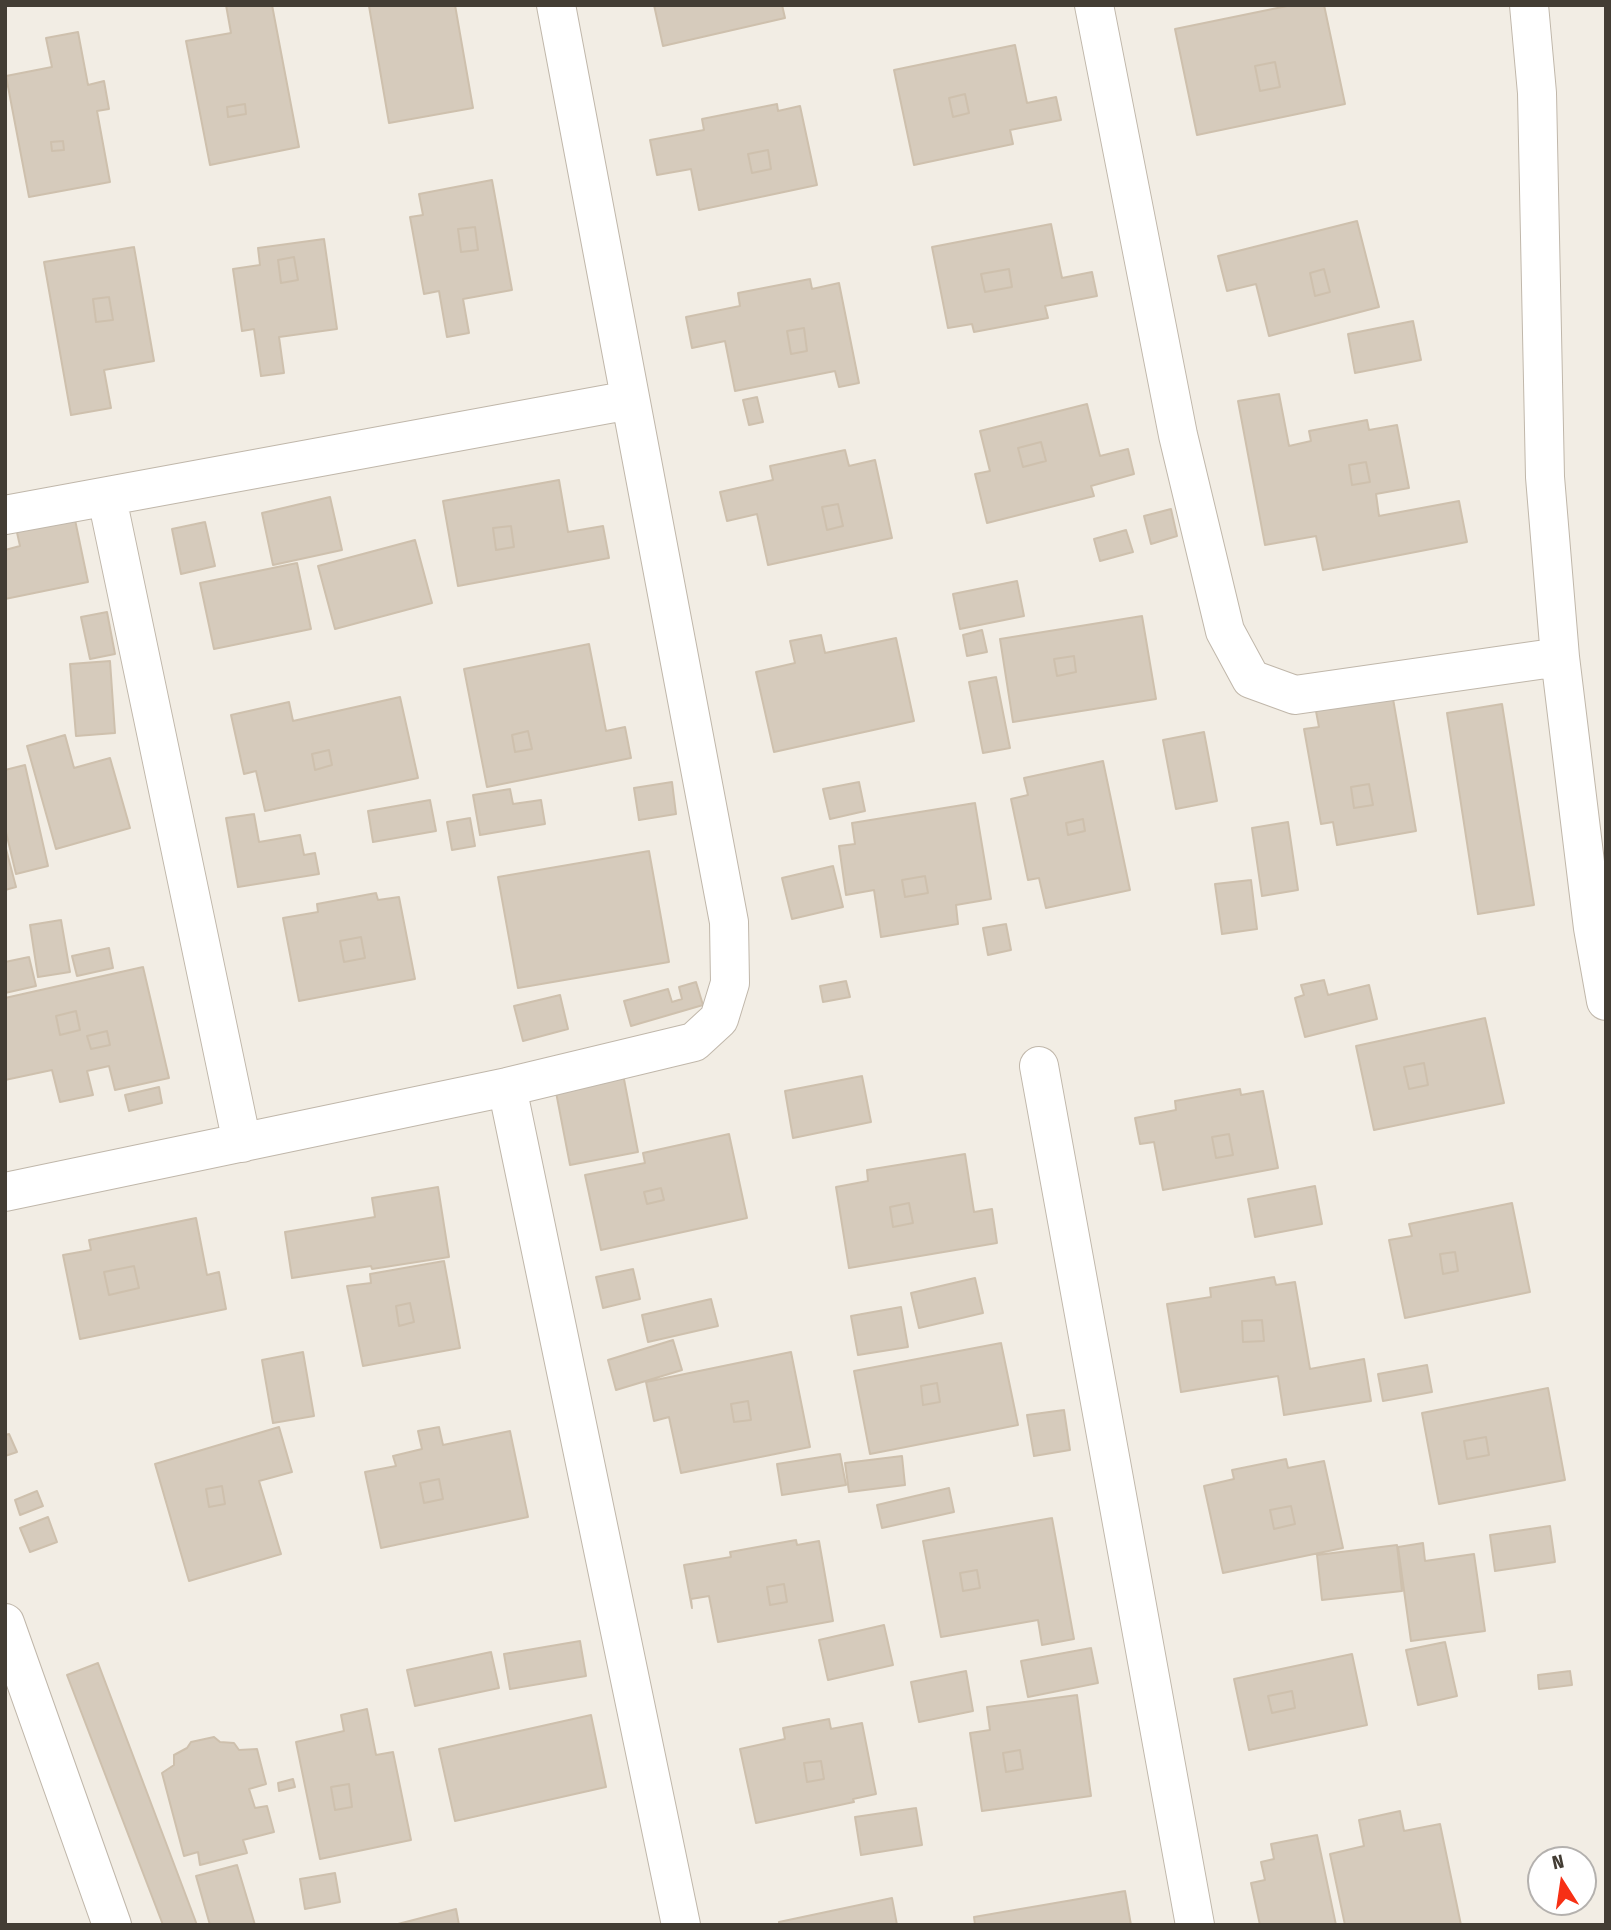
<!DOCTYPE html>
<html>
<head>
<meta charset="utf-8">
<style>
  body { margin:0 }
  #map { position:relative; width:1611px; height:1930px; overflow:hidden; background:#f2ede4; font-family:"Fira Sans Condensed",sans-serif }
  canvas { display:block }
  .frame { position:absolute; inset:0; border:7px solid #433d34; pointer-events:none }
  .north { position:absolute; left:1527px; top:1846px; width:70px; height:70px; box-sizing:border-box; background:#fff; border:2px solid #b4b1ae; border-radius:50%; rotate:348deg; font-size:19px; font-weight:700; line-height:28px; text-align:center; color:#433d34 }
  .north::after { content:''; display:block; margin:auto; width:24px; height:32px; background:#f73015; clip-path:polygon(50% 0,100% 100%,50% 72%,0 100%) }
</style>
</head>
<body>
<div id="map">
<canvas width="1611" height="1930"></canvas>
<div class="frame"></div>
<div class="north">N</div>
</div>
<script>
const g = document.querySelector('canvas').getContext('2d');
g.lineJoin = 'round';
function fill(path, color) {
  g.fillStyle = color;
  g.fill(path, 'evenodd');
}
function poly(rows) {
  const path = new Path2D();
  for (const r of rows) {
    path.moveTo(r[0], r[1]);
    for (let i = 2; i < r.length; i += 2) path.lineTo(r[i], r[i + 1]);
  }
  return path;
}
function strokePath(path, color, width, dash) {
  g.strokeStyle = color;
  g.lineWidth = width;
  g.lineCap = dash ? 'butt' : 'round';
  g.setLineDash(dash || []);
  g.stroke(path);
}
const building = poly([
  [226,5,272,5,299,147,210,165,186,41,231,33,226,5],
  [245,104,246,114,228,117,227,107,245,104],
  [455,5,473,108,389,123,369,6,455,5],
  [654,5,782,5,785,18,663,46,654,5],
  [1292,5,1324,5,1345,104,1197,135,1175,29,1292,5],
  [1275,62,1280,87,1260,91,1255,66,1275,62],
  [78,32,88,85,104,81,109,109,97,111,110,182,29,197,6,76,52,67,46,38,78,32],
  [63,141,64,150,52,151,51,142,63,141],
  [1015,45,1027,103,1056,97,1061,120,1010,130,1013,144,914,165,894,70,1015,45],
  [965,94,969,113,953,117,949,98,965,94],
  [1275,62,1280,87,1260,91,1255,66,1275,62],
  [965,94,969,113,953,117,949,98,965,94],
  [245,104,246,114,228,117,227,107,245,104],
  [777,104,778,111,800,106,817,185,699,210,691,169,657,175,650,140,704,130,702,119,777,104],
  [768,150,771,169,752,173,748,154,768,150],
  [63,141,64,150,52,151,51,142,63,141],
  [768,150,771,169,752,173,748,154,768,150],
  [492,180,512,290,463,299,469,333,447,337,439,291,424,294,410,217,423,215,419,194,492,180],
  [475,227,478,250,461,252,458,229,475,227],
  [1357,221,1379,307,1269,336,1256,284,1227,291,1218,256,1357,221],
  [1324,269,1330,292,1315,296,1310,273,1324,269],
  [1051,224,1062,278,1092,272,1097,296,1045,306,1048,318,974,332,972,324,948,328,932,247,1051,224],
  [1009,269,1012,287,985,292,981,274,1009,269],
  [475,227,478,250,461,252,458,229,475,227],
  [324,239,337,329,279,337,284,373,261,376,254,329,242,331,233,269,260,265,258,248,324,239],
  [294,257,298,280,281,283,278,260,294,257],
  [134,247,154,361,104,370,111,408,71,415,44,262,134,247],
  [109,297,113,320,96,322,93,299,109,297],
  [294,257,298,280,281,283,278,260,294,257],
  [1009,269,1012,287,985,292,981,274,1009,269],
  [1324,269,1330,292,1315,296,1310,273,1324,269],
  [810,279,812,289,839,283,859,383,839,387,835,371,735,391,725,341,692,348,686,317,740,306,738,293,810,279],
  [804,328,807,351,791,354,787,331,804,328],
  [109,297,113,320,96,322,93,299,109,297],
  [1413,321,1421,360,1355,373,1348,334,1413,321],
  [804,328,807,351,791,354,787,331,804,328],
  [1279,394,1289,446,1311,441,1309,431,1367,420,1369,430,1397,425,1409,488,1376,494,1379,516,1459,501,1467,542,1323,570,1316,536,1265,545,1238,401,1279,394],
  [1366,462,1370,482,1352,485,1349,465,1366,462],
  [757,397,763,422,749,425,743,400,757,397],
  [1087,404,1100,456,1128,449,1134,474,1091,486,1094,496,987,523,975,474,990,471,980,431,1087,404],
  [1041,442,1046,461,1023,467,1018,448,1041,442],
  [1041,442,1046,461,1023,467,1018,448,1041,442],
  [845,450,849,466,875,460,892,538,768,565,757,514,727,521,720,492,773,480,770,466,845,450],
  [838,504,843,526,827,530,822,507,838,504],
  [1366,462,1370,482,1352,485,1349,465,1366,462],
  [559,480,568,532,603,526,609,558,458,586,443,501,559,480],
  [511,526,514,547,496,550,493,528,511,526],
  [330,497,342,550,273,565,262,513,330,497],
  [838,504,843,526,827,530,822,507,838,504],
  [1171,509,1177,536,1151,544,1144,516,1171,509],
  [74,515,88,582,5,599,5,550,20,546,16,528,74,515],
  [205,522,215,566,181,574,172,529,205,522],
  [511,526,514,547,496,550,493,528,511,526],
  [1126,530,1133,552,1100,561,1094,539,1126,530],
  [415,540,432,603,335,629,318,566,415,540],
  [297,563,311,629,214,649,200,583,297,563],
  [1017,581,1024,616,960,629,953,594,1017,581],
  [107,612,115,654,90,659,81,617,107,612],
  [1142,616,1156,699,1013,722,1000,639,1142,616],
  [1074,656,1076,672,1057,676,1054,659,1074,656],
  [982,630,987,652,967,656,963,635,982,630],
  [821,635,825,653,896,638,914,721,774,752,756,672,795,663,790,641,821,635],
  [589,644,606,731,625,727,631,758,487,787,464,669,589,644],
  [528,731,532,749,515,752,512,735,528,731],
  [1074,656,1076,672,1057,676,1054,659,1074,656],
  [110,661,115,733,76,736,70,664,110,661],
  [996,677,1010,748,983,753,969,682,996,677],
  [1392,693,1416,831,1337,845,1333,822,1321,824,1304,729,1319,727,1315,706,1392,693],
  [1369,784,1373,805,1354,808,1351,787,1369,784],
  [400,697,418,778,265,811,256,771,244,774,231,715,289,702,293,721,400,697],
  [329,750,332,765,315,770,312,754,329,750],
  [1502,704,1534,905,1478,914,1447,713,1502,704],
  [528,731,532,749,515,752,512,735,528,731],
  [1204,732,1217,801,1176,809,1163,740,1204,732],
  [65,735,74,768,110,758,130,828,56,849,27,746,65,735],
  [329,750,332,765,315,770,312,754,329,750],
  [1103,761,1130,890,1046,908,1039,878,1028,880,1011,799,1028,795,1024,778,1103,761],
  [1083,819,1085,831,1068,835,1066,823,1083,819],
  [25,765,48,866,16,874,5,828,5,770,25,765],
  [672,782,676,814,639,820,634,788,672,782],
  [859,782,865,811,830,819,823,789,859,782],
  [1369,784,1373,805,1354,808,1351,787,1369,784],
  [510,789,513,804,541,800,545,824,480,835,473,795,510,789],
  [430,800,436,831,373,842,368,811,430,800],
  [975,803,991,899,956,905,958,924,881,937,874,890,846,895,839,846,855,844,852,823,975,803],
  [925,876,928,893,905,897,902,880,925,876],
  [254,814,259,842,300,835,304,855,315,853,319,874,238,887,226,818,254,814],
  [470,818,475,846,452,850,447,822,470,818],
  [1083,819,1085,831,1068,835,1066,823,1083,819],
  [1288,822,1298,890,1262,896,1252,828,1288,822],
  [5,845,16,887,5,890,5,845],
  [649,851,669,962,518,988,498,877,649,851],
  [833,866,843,907,792,919,782,878,833,866],
  [925,876,928,893,905,897,902,880,925,876],
  [1251,880,1257,929,1222,934,1215,884,1251,880],
  [376,893,378,900,399,897,415,979,299,1001,283,918,318,912,317,904,376,893],
  [361,937,365,958,344,962,340,941,361,937],
  [61,920,70,972,38,977,30,925,61,920],
  [1006,924,1011,950,988,955,983,928,1006,924],
  [361,937,365,958,344,962,340,941,361,937],
  [109,948,113,968,77,976,72,956,109,948],
  [29,957,36,986,5,993,5,962,29,957],
  [143,967,169,1078,115,1090,109,1066,87,1071,93,1095,60,1102,52,1070,5,1080,5,998,143,967],
  [76,1011,80,1030,60,1035,56,1016,76,1011],
  [107,1031,110,1045,91,1049,87,1036,107,1031],
  [1324,980,1328,995,1369,985,1377,1019,1305,1037,1295,998,1304,995,1301,985,1324,980],
  [846,981,850,997,823,1002,820,986,846,981],
  [696,982,703,1005,631,1026,624,1001,668,989,672,1002,682,999,679,987,696,982],
  [560,995,568,1029,523,1041,514,1006,560,995],
  [76,1011,80,1030,60,1035,56,1016,76,1011],
  [1485,1018,1504,1103,1374,1130,1356,1046,1485,1018],
  [1424,1063,1428,1085,1409,1089,1404,1067,1424,1063],
  [107,1031,110,1045,91,1049,87,1036,107,1031],
  [1424,1063,1428,1085,1409,1089,1404,1067,1424,1063],
  [623,1074,638,1152,570,1165,555,1087,623,1074],
  [862,1076,871,1122,793,1138,785,1091,862,1076],
  [159,1087,162,1103,129,1111,125,1095,159,1087],
  [1240,1089,1241,1095,1263,1091,1278,1168,1163,1190,1154,1142,1140,1144,1135,1118,1176,1110,1175,1101,1240,1089],
  [1229,1134,1233,1155,1216,1158,1212,1137,1229,1134],
  [729,1134,747,1218,601,1250,585,1175,645,1163,643,1153,729,1134],
  [661,1188,664,1200,647,1204,644,1192,661,1188],
  [1229,1134,1233,1155,1216,1158,1212,1137,1229,1134],
  [965,1154,974,1212,992,1209,997,1243,849,1268,836,1187,868,1181,867,1170,965,1154],
  [909,1203,913,1223,893,1227,890,1207,909,1203],
  [1315,1186,1322,1224,1255,1237,1248,1199,1315,1186],
  [438,1187,449,1257,372,1269,371,1266,292,1278,285,1232,375,1217,372,1198,438,1187],
  [661,1188,664,1200,647,1204,644,1192,661,1188],
  [909,1203,913,1223,893,1227,890,1207,909,1203],
  [1512,1203,1530,1292,1405,1318,1389,1240,1412,1236,1409,1224,1512,1203],
  [1455,1252,1458,1271,1443,1274,1440,1254,1455,1252],
  [196,1218,207,1275,219,1272,226,1309,80,1339,63,1255,91,1250,89,1240,196,1218],
  [134,1266,139,1288,109,1295,104,1272,134,1266],
  [1455,1252,1458,1271,1443,1274,1440,1254,1455,1252],
  [444,1261,460,1348,363,1366,347,1286,371,1283,370,1274,444,1261],
  [410,1303,414,1322,399,1326,396,1306,410,1303],
  [134,1266,139,1288,109,1295,104,1272,134,1266],
  [633,1269,640,1299,603,1308,596,1277,633,1269],
  [1274,1277,1276,1285,1295,1282,1310,1369,1364,1359,1371,1401,1284,1415,1278,1376,1181,1392,1167,1304,1211,1297,1210,1288,1274,1277],
  [1262,1320,1264,1341,1243,1342,1242,1321,1262,1320],
  [975,1278,983,1313,919,1328,911,1293,975,1278],
  [711,1299,718,1326,648,1342,642,1315,711,1299],
  [410,1303,414,1322,399,1326,396,1306,410,1303],
  [901,1307,908,1347,858,1355,851,1316,901,1307],
  [1262,1320,1264,1341,1243,1342,1242,1321,1262,1320],
  [673,1340,682,1370,616,1390,608,1360,673,1340],
  [1001,1343,1018,1425,870,1454,854,1371,1001,1343],
  [937,1383,940,1402,923,1405,921,1386,937,1383],
  [303,1352,314,1416,273,1423,262,1360,303,1352],
  [791,1352,810,1447,681,1473,669,1417,654,1421,646,1382,791,1352],
  [748,1401,751,1420,734,1422,731,1404,748,1401],
  [1427,1365,1432,1392,1383,1401,1378,1374,1427,1365],
  [937,1383,940,1402,923,1405,921,1386,937,1383],
  [1548,1388,1565,1480,1439,1504,1422,1413,1548,1388],
  [1486,1437,1489,1455,1467,1459,1464,1441,1486,1437],
  [748,1401,751,1420,734,1422,731,1404,748,1401],
  [1064,1410,1070,1450,1034,1456,1027,1415,1064,1410],
  [279,1427,292,1472,259,1481,281,1554,189,1581,155,1464,279,1427],
  [222,1486,225,1504,209,1507,206,1489,222,1486],
  [439,1427,443,1445,510,1431,528,1517,381,1548,365,1472,396,1466,393,1456,422,1449,418,1431,439,1427],
  [439,1479,443,1499,424,1503,420,1483,439,1479],
  [9,1434,17,1452,5,1456,5,1435,9,1434],
  [1486,1437,1489,1455,1467,1459,1464,1441,1486,1437],
  [840,1454,846,1485,782,1495,777,1464,840,1454],
  [902,1456,905,1485,849,1492,845,1463,902,1456],
  [1286,1459,1288,1468,1324,1461,1343,1548,1223,1573,1204,1486,1234,1479,1232,1470,1286,1459],
  [1291,1506,1295,1524,1274,1529,1270,1510,1291,1506],
  [439,1479,443,1499,424,1503,420,1483,439,1479],
  [222,1486,225,1504,209,1507,206,1489,222,1486],
  [949,1488,954,1512,882,1528,877,1505,949,1488],
  [37,1491,43,1506,20,1515,15,1500,37,1491],
  [1291,1506,1295,1524,1274,1529,1270,1510,1291,1506],
  [48,1517,57,1542,30,1552,20,1528,48,1517],
  [1052,1518,1074,1639,1042,1645,1038,1620,941,1637,923,1541,1052,1518],
  [977,1570,980,1588,963,1591,960,1573,977,1570],
  [1550,1526,1555,1562,1495,1571,1490,1535,1550,1526],
  [796,1540,797,1545,819,1541,833,1621,718,1642,709,1596,691,1599,692,1608,684,1565,731,1557,730,1552,796,1540],
  [784,1584,787,1602,770,1605,767,1587,784,1584],
  [1423,1543,1425,1561,1474,1554,1485,1631,1411,1641,1398,1547,1423,1543],
  [1397,1545,1402,1591,1322,1600,1317,1555,1397,1545],
  [977,1570,980,1588,963,1591,960,1573,977,1570],
  [784,1584,787,1602,770,1605,767,1587,784,1584],
  [884,1625,893,1665,828,1680,819,1640,884,1625],
  [580,1641,586,1676,510,1689,504,1654,580,1641],
  [1445,1642,1457,1696,1418,1705,1406,1650,1445,1642],
  [1091,1648,1098,1683,1028,1697,1021,1661,1091,1648],
  [491,1652,499,1688,415,1706,407,1670,491,1652],
  [1352,1654,1367,1725,1249,1750,1234,1679,1352,1654],
  [1292,1691,1295,1708,1272,1713,1268,1696,1292,1691],
  [98,1663,197,1925,163,1925,67,1675,98,1663],
  [966,1671,973,1711,919,1722,911,1682,966,1671],
  [1570,1671,1572,1685,1539,1689,1538,1675,1570,1671],
  [1292,1691,1295,1708,1272,1713,1268,1696,1292,1691],
  [1077,1695,1091,1796,982,1811,970,1733,990,1730,987,1707,1077,1695],
  [1020,1750,1023,1769,1006,1772,1003,1753,1020,1750],
  [367,1709,376,1755,393,1752,411,1840,320,1859,296,1742,344,1731,341,1715,367,1709],
  [349,1784,352,1807,335,1810,331,1787,349,1784],
  [591,1715,606,1787,455,1821,439,1749,591,1715],
  [829,1719,831,1729,862,1723,876,1794,853,1799,854,1802,756,1823,740,1749,785,1739,783,1728,829,1719],
  [821,1761,824,1779,807,1782,804,1763,821,1761],
  [214,1737,220,1742,234,1743,239,1750,257,1749,266,1784,249,1789,255,1808,267,1806,274,1832,243,1840,247,1853,200,1865,198,1852,184,1856,162,1773,174,1765,174,1755,187,1748,191,1742,214,1737],
  [1020,1750,1023,1769,1006,1772,1003,1753,1020,1750],
  [821,1761,824,1779,807,1782,804,1763,821,1761],
  [293,1779,295,1787,279,1791,278,1783,293,1779],
  [349,1784,352,1807,335,1810,331,1787,349,1784],
  [916,1808,922,1845,861,1855,855,1817,916,1808],
  [1400,1811,1404,1831,1440,1824,1461,1925,1345,1925,1330,1854,1364,1846,1359,1820,1400,1811],
  [1317,1835,1336,1925,1260,1925,1251,1883,1265,1880,1261,1862,1274,1859,1271,1844,1317,1835],
  [237,1865,255,1925,210,1925,196,1876,237,1865],
  [335,1873,340,1902,305,1909,300,1879,335,1873],
  [1125,1891,1131,1925,975,1925,974,1917,1125,1891],
  [892,1898,897,1925,779,1925,779,1922,892,1898],
  [456,1909,459,1925,394,1925,456,1909]
]);
const street = poly([
  [1094,5,1178,435,1225,631,1251,679,1295,695,1560,657],
  [1529,5,1537,93,1545,477,1560,657,1593,928,1606,1001],
  [107,498,242,1143],
  [5,515,630,400],
  [1039,1066,1195,1925],
  [507,1087,681,1925],
  [5,1192,507,1087,694,1042,719,1019,730,983,729,922,556,5],
  [5,1623,112,1925]
]);
fill(building, '#d6cbbc');
strokePath(building, '#cec0ad', 2);
strokePath(street, '#c0b7aa', 40);
strokePath(street, '#fff', 38);
</script>
</body>
</html>
